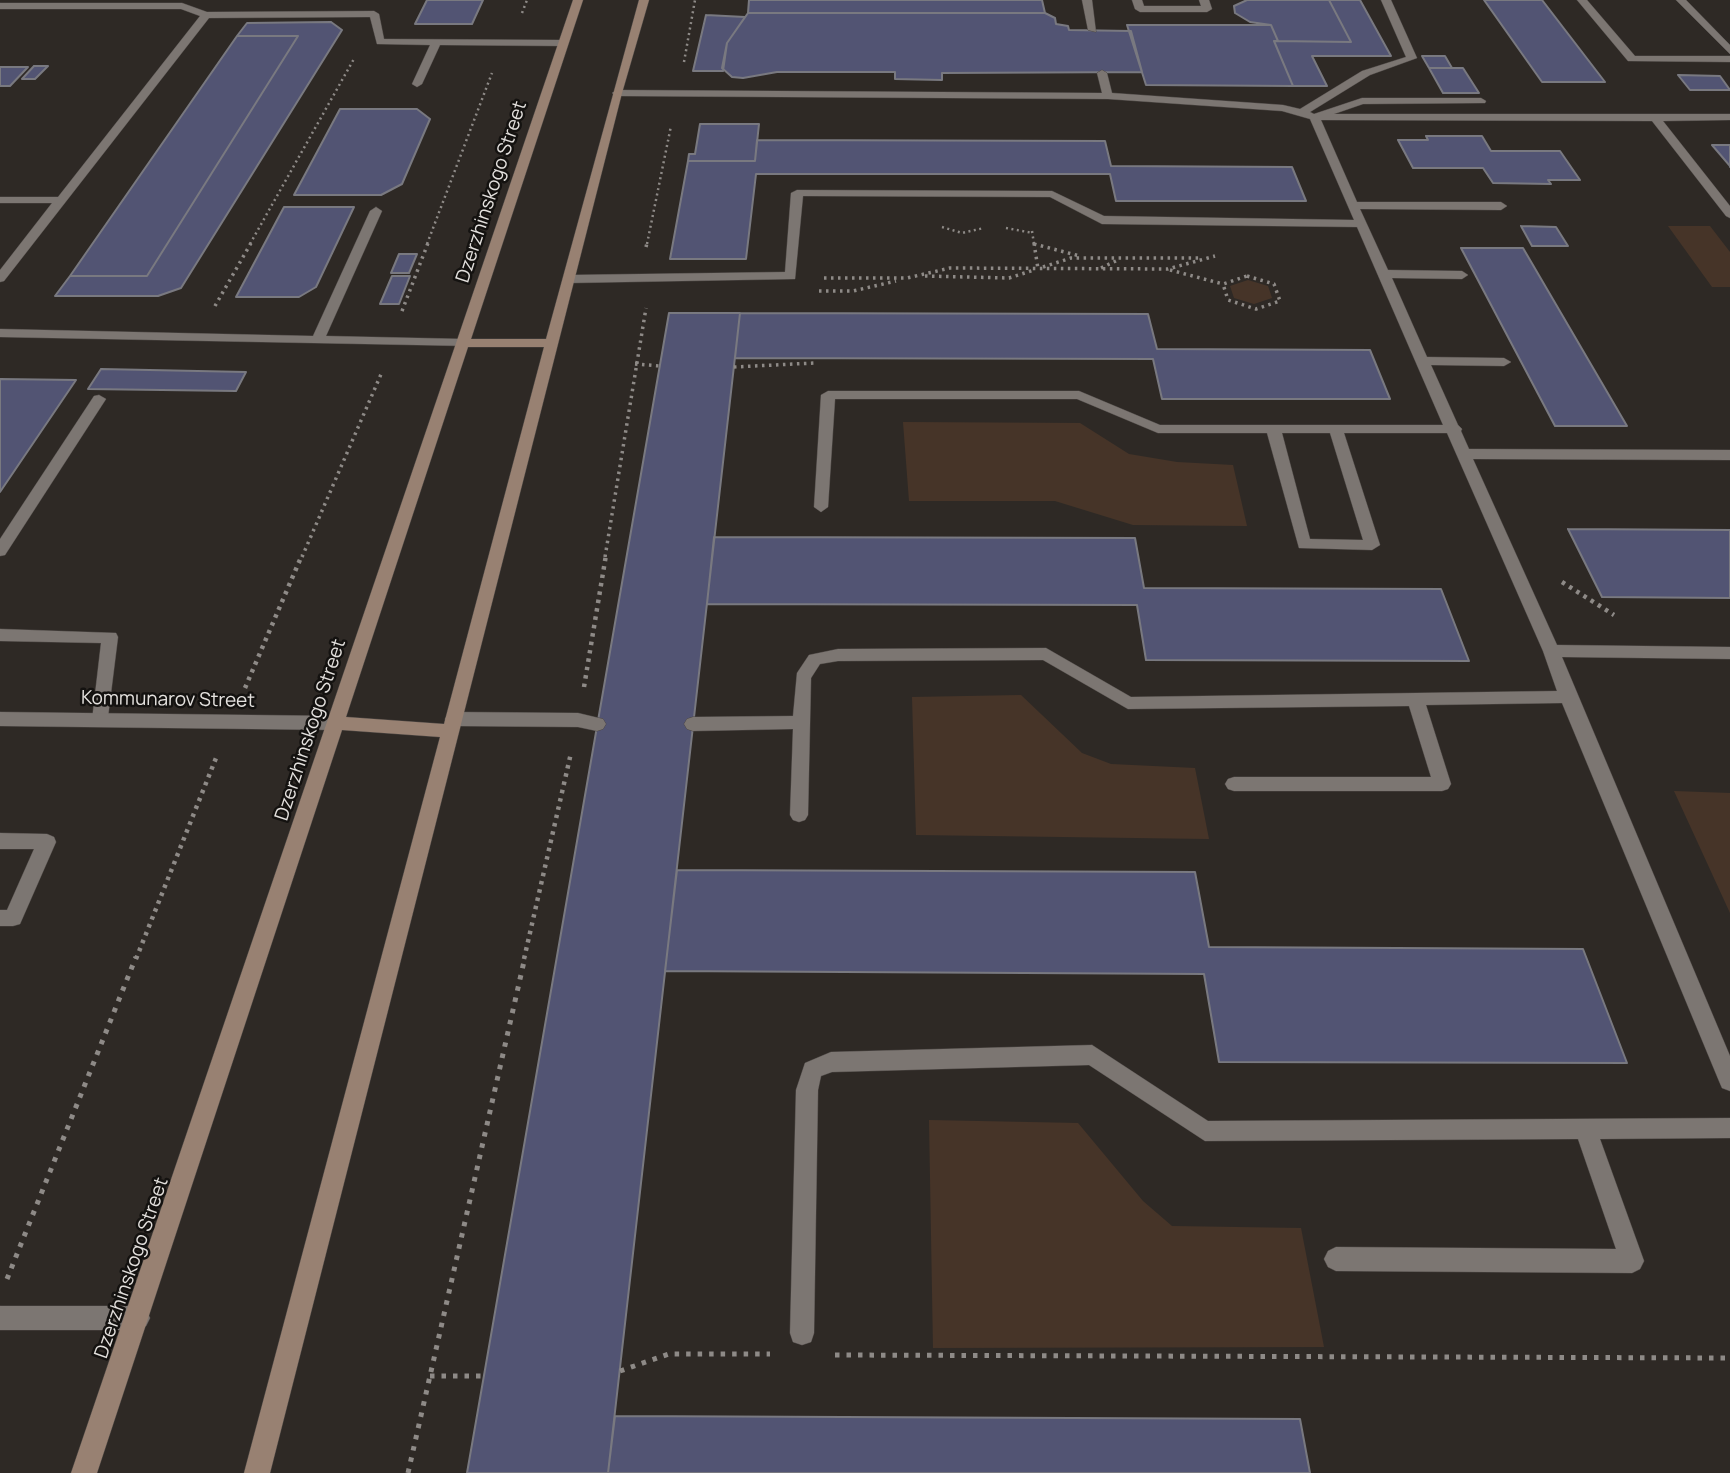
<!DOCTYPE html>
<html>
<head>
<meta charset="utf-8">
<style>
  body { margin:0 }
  canvas { display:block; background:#2e2925 }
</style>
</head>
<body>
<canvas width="1730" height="1473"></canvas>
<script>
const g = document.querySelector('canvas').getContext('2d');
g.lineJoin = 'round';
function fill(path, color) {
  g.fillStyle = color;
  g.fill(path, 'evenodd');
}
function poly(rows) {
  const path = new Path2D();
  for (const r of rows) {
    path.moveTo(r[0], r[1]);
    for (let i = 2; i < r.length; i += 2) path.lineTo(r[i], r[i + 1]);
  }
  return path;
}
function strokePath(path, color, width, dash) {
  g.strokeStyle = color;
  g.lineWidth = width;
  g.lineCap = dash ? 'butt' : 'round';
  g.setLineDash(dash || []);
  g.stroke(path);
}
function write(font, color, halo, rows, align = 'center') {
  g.font = font + ' Manrope,sans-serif';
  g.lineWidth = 5;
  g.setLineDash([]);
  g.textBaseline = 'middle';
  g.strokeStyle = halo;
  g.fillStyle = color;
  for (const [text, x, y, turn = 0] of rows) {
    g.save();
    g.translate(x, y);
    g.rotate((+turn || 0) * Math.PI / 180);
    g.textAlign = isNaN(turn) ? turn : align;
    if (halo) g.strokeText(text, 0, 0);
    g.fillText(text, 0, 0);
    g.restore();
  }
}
const green = poly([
  [1668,226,1710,226,1730,252,1730,287,1712,287],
  [1248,280,1268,286,1272,298,1254,304,1234,298,1230,286],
  [903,422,1080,423,1129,454,1177,462,1233,465,1247,526,1133,525,1055,501,909,501],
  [1021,695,1082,753,1111,764,1195,768,1209,839,916,835,912,697],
  [1674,791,1730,793,1730,913],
  [929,1120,1078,1123,1143,1201,1172,1226,1301,1228,1324,1347,933,1348]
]);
const building = poly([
  [427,0,483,0,472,24,415,24,427,0],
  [749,0,1042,0,1045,13,748,13,749,0],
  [1247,0,1329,0,1351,42,1278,41,1271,25,1250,22,1235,13,1234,6,1247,0],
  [1329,0,1360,0,1391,56,1312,56,1327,86,1293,86,1274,41,1351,42,1329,0],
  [1484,0,1542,0,1605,82,1542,82,1484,0],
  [748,13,1045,13,1055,18,1056,24,1068,26,1069,30,1131,31,1142,72,942,73,942,80,895,79,895,72,777,72,743,78,732,77,722,68,727,43,748,13],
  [706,15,745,17,727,43,723,71,693,71,706,15],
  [331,22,342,30,181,288,158,296,55,296,70,276,147,276,298,36,237,36,247,23,331,22],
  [1127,25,1271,25,1278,41,1274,41,1293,86,1146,85,1127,25],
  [237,36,298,36,147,276,70,276,237,36],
  [1422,56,1445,56,1452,68,1429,68,1422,56],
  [34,66,48,66,35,79,22,79,34,66],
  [0,67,28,67,10,86,0,86,0,67],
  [1429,68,1463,68,1479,93,1443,93,1429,68],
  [1678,75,1720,76,1730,90,1690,90,1678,75],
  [340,109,417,109,430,119,402,184,381,195,294,195,340,109],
  [700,124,759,124,755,161,688,161,689,154,695,154,700,124],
  [1426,136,1482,136,1491,151,1560,151,1580,180,1548,180,1551,184,1493,183,1483,168,1413,168,1398,140,1428,140,1426,136],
  [757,140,1105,141,1111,166,1292,167,1306,201,1116,201,1110,174,756,174,746,259,670,259,688,161,755,161,757,140],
  [1712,145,1730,145,1730,167,1730,166,1712,145],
  [284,207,354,207,316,287,299,297,236,297,284,207],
  [1521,226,1556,227,1568,246,1532,246,1521,226],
  [1461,248,1523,248,1627,426,1555,426,1461,248],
  [399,254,417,254,409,273,391,273,399,254],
  [392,276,410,276,399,304,380,304,392,276],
  [669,313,740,313,608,1473,467,1473,669,313],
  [740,313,1148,314,1157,349,1370,350,1390,399,1162,399,1153,359,735,358,740,313],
  [101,369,246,372,236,391,88,389,101,369],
  [0,379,76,380,0,492,0,379],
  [1568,529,1730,530,1730,598,1602,597,1568,529],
  [714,537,1135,538,1144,588,1441,589,1469,661,1146,660,1137,605,707,604,714,537],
  [677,870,1195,872,1209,947,1583,949,1627,1063,1219,1062,1204,974,665,971,677,870],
  [615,1416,1300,1419,1310,1473,608,1473,615,1416]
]);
const pathFar3 = poly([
  [522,13,527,0],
  [684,62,695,0],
  [942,227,962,233,984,228],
  [1006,228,1033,233],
  [1032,231,1034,244],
  [250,244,355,57],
  [427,244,492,73],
  [647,244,671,126]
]);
const pathFar2 = poly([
  [1034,243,1038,269],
  [1034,244,1080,256],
  [646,247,647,243],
  [1043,267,1071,258,1200,258],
  [1101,268,1118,260],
  [1170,270,1223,284],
  [925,276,1009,278,1034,270],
  [1247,276,1274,284,1280,301,1256,309,1228,300,1223,284,1247,276],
  [824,278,907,278,950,268,1168,269,1215,256],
  [819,291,853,291,896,281],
  [215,306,251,243],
  [402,311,428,243],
  [635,364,660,366],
  [734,367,814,363],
  [302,557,382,372],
  [605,557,646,308]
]);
const pathFar1 = poly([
  [1562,582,1614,615],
  [584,687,606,555],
  [245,688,302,555],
  [136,959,216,758],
  [524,959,571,753]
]);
const path = poly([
  [7,1279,136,957],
  [835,1355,1730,1358],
  [620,1371,669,1354,770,1354],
  [430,1376,484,1376],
  [408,1473,525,957]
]);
const service = poly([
  [1082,0,1092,0,1096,32,1088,30,1082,0],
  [1132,0,1142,0,1144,6,1201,6,1199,0,1209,0,1212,9,1207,12,1140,12,1135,9,1132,0],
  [1381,0,1391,0,1417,58,1370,75,1310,112,1314,114,1362,98,1481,98,1486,101,1485,103,1363,104,1334,114,1730,114,1730,120,1663,121,1730,206,1730,218,1726,216,1652,121,1321,120,1357,202,1501,202,1507,206,1501,210,1360,209,1388,270,1462,271,1468,275,1462,279,1392,278,1427,357,1504,358,1511,362,1504,366,1431,365,1458,425,1462,429,1461,431,1469,449,1730,450,1730,460,1473,459,1557,645,1730,647,1730,659,1562,657,1730,1056,1730,1091,1722,1088,1719,1081,1562,703,1426,705,1451,784,1448,789,1442,791,1234,791,1228,789,1225,784,1228,779,1234,777,1431,777,1409,706,1128,709,1043,660,838,661,820,664,811,678,808,815,805,820,799,822,793,820,790,815,793,729,693,731,687,729,684,724,687,719,693,717,793,716,797,673,809,655,838,649,1046,648,1131,697,1557,691,1543,651,1447,433,1344,433,1380,545,1372,550,1299,548,1267,433,1158,433,1077,399,835,399,828,507,821,512,814,507,821,395,828,391,1079,391,1160,425,1443,425,1357,227,1102,224,1050,197,803,196,795,279,569,283,563,279,569,275,785,272,791,193,797,190,1052,191,1104,216,1354,220,1310,119,1282,111,1108,99,617,96,612,93,617,90,1102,93,1097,73,1102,70,1107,73,1112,93,1283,105,1300,109,1362,71,1406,57,1381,0],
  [1282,433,1330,433,1363,540,1310,539,1282,433],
  [1577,0,1587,0,1635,56,1730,56,1730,62,1628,61,1577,0],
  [1676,0,1686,0,1730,45,1730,54,1676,0],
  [0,3,182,3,207,12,374,11,379,14,384,39,563,40,568,43,563,46,440,45,422,84,417,87,412,84,430,45,377,44,370,17,209,18,4,281,0,282,0,270,52,203,0,203,0,197,58,197,200,16,181,9,0,9,0,3],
  [376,207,382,211,326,336,464,339,469,340,469,346,0,337,0,329,313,336,370,211,376,207],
  [99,395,106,399,5,555,0,556,0,539,94,396,99,395],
  [0,629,116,633,118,637,107,725,95,725,92,720,101,643,0,641,0,629],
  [454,712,578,713,603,719,606,724,603,729,597,731,578,727,454,726,448,724,445,719,448,714,454,712],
  [0,833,47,834,54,837,56,842,20,924,13,926,0,926,0,910,7,910,34,849,0,849,0,833],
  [1092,1045,1208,1121,1730,1118,1730,1138,1600,1139,1644,1261,1640,1269,1632,1273,1336,1271,1328,1267,1324,1259,1328,1251,1336,1247,1616,1249,1578,1139,1205,1141,1089,1065,832,1072,821,1076,818,1090,814,1333,811,1342,802,1345,793,1342,790,1333,796,1090,805,1063,831,1052,1092,1045],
  [0,1306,138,1306,146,1310,150,1318,146,1326,138,1330,0,1330,0,1306]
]);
const minor = poly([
  [0,712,335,716,341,718,344,723,341,728,335,730,0,726,0,712]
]);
const secondary = poly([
  [573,0,583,0,471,339,546,339,639,0,649,0,622,93,270,1473,244,1473,440,737,342,730,97,1473,71,1473,573,0],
  [468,347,544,347,444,724,346,717,468,347]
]);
const streetNames = [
  ["Dzerzhinskogo Street",492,192,-72],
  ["Kommunarov Street",168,700,1],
  ["Dzerzhinskogo Street",311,730,-72],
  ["Dzerzhinskogo Street",132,1268,-71]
];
fill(green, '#463428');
fill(building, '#525473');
strokePath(building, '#797980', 2);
strokePath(service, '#4c4744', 1);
strokePath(minor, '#4c4744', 1);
strokePath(secondary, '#4c4744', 1);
strokePath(pathFar3, '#8e8a87', 2.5, [2, 3.5]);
strokePath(pathFar2, '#8e8a87', 3.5, [2.5, 4.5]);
strokePath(pathFar1, '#8e8a87', 4.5, [3.5, 5]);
strokePath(path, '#8e8a87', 5, [4.5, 7]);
fill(service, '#7c7672');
fill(minor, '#7c7672');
fill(secondary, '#988172');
write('19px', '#e4e1de', '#141210', streetNames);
</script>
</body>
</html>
